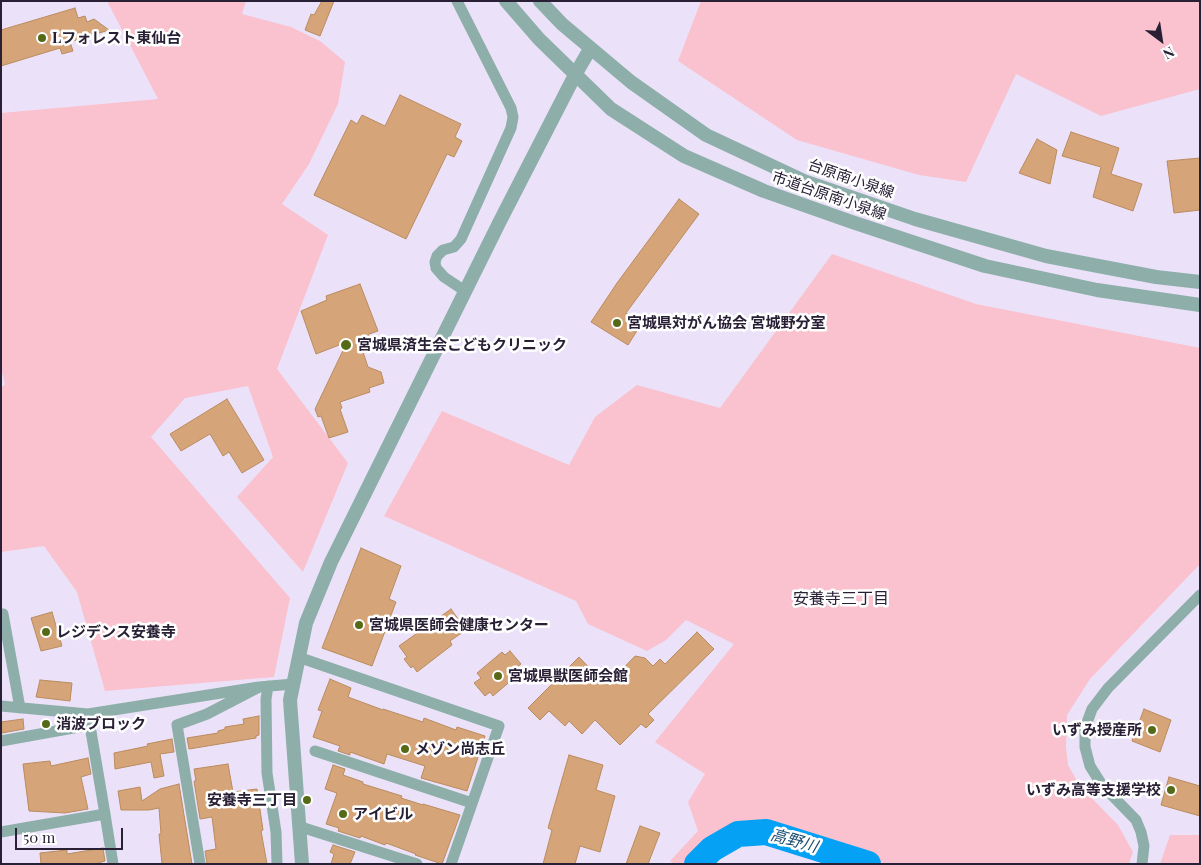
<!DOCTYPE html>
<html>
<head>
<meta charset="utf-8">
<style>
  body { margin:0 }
  #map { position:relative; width:1201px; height:865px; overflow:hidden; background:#ebe2fa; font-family:"Playfair Display",serif }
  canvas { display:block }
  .frame { position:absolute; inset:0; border:2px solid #292036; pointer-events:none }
  .north { position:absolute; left:1136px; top:15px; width:50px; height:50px; -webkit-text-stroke:4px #fff; paint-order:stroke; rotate:149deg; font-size:14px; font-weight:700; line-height:20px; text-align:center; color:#292036 }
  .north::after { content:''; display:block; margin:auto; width:18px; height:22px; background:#292036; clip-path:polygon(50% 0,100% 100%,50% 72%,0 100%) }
  .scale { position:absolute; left:15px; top:828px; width:108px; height:22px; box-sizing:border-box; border:2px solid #292036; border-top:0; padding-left:6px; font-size:15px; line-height:18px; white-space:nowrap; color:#292036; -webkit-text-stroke:4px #fff; paint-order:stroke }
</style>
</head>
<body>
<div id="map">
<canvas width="1201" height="865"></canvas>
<div class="frame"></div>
<div class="north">N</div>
<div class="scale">50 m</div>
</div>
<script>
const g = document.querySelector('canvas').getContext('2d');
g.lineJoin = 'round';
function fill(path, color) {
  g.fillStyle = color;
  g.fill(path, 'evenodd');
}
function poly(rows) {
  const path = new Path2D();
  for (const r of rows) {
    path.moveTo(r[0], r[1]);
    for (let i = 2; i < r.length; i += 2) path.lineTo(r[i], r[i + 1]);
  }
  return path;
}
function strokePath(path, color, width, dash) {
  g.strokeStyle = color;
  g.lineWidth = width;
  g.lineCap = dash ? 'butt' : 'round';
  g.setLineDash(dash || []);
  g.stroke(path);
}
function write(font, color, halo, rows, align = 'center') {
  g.font = font + ' "Playfair Display","Noto Sans JP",serif';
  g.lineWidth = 5;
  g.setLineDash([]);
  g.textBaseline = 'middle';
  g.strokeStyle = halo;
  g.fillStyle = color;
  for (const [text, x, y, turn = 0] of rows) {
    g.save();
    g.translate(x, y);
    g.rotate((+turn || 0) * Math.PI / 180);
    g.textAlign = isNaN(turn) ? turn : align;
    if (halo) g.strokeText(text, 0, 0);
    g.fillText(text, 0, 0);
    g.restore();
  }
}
const green = poly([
  [107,1,246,1,242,14,291,27,320,41,345,62,338,104,309,164,282,204,328,235,277,369,348,463,303,572,237,497,273,457,248,386,185,398,151,437,290,598,274,677,105,691,77,592,44,546,1,552,1,388,5,384,1,369,1,113,158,99],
  [701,1,1200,1,1200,89,1101,116,1016,74,966,182,919,175,797,140,678,61],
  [832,254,976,304,1200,348,1200,564,1090,679,1067,715,1066,747,1068,765,1080,786,1118,825,1133,852,1129,864,887,864,765,829,735,831,712,843,693,864,675,864,670,861,698,831,688,802,705,774,655,742,734,644,686,620,666,640,647,651,588,624,576,601,384,516,442,411,569,465,595,417,637,385,720,408],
  [1170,835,1200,835,1200,864,1160,864]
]);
const river = poly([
  [697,864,712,849,738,834,766,832,868,864]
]);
const building = poly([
  [322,1,334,1,320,36,305,30,311,14,314,15,322,1],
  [75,8,78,18,85,16,87,22,94,19,109,30,70,42,73,51,62,54,60,48,1,66,1,30,75,8],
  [400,95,461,124,455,137,462,141,454,157,447,154,406,239,314,195,351,120,357,124,362,115,385,126,400,95],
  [1071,132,1119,148,1111,174,1142,184,1133,211,1093,197,1101,167,1062,156,1071,132],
  [1037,139,1057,150,1050,184,1019,173,1037,139],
  [1200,158,1200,210,1174,213,1167,161,1200,158],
  [679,199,699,214,626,313,642,323,628,345,591,322,617,283,679,199],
  [360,284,378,331,369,334,363,352,368,367,381,372,384,383,369,388,370,392,340,402,342,408,340,409,348,432,329,438,321,416,318,417,315,409,347,342,316,354,301,311,327,300,326,296,360,284],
  [227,399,264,460,242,473,229,452,223,456,210,434,181,451,170,434,227,399],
  [361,548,401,566,389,599,396,602,372,666,322,648,361,548],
  [451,609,466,630,450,641,452,645,417,672,413,666,411,668,404,659,407,657,399,646,451,609],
  [52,612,62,646,41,651,31,618,52,612],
  [697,632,714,649,648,714,654,720,646,728,641,724,620,745,595,720,582,734,569,721,565,726,549,711,540,720,528,708,579,657,601,680,608,672,614,678,635,656,645,658,653,666,660,659,665,664,697,632],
  [510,651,521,664,516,668,520,673,493,696,490,692,485,696,474,683,481,678,477,673,502,652,505,655,510,651],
  [330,679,351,688,348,697,383,710,383,709,423,722,424,718,456,730,457,727,485,736,467,791,421,778,425,766,387,754,384,764,350,752,350,755,338,751,340,746,313,737,322,711,318,710,330,679],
  [40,680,72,683,70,701,36,697,40,680],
  [1144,709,1171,720,1160,752,1132,741,1144,709],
  [259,716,259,735,256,736,256,738,189,749,187,738,218,733,218,731,225,729,225,727,244,724,243,719,259,716],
  [23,719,24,729,2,733,1,722,23,719],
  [172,739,174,752,160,754,164,776,154,778,151,762,115,769,114,753,148,746,147,744,172,739],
  [569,755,603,765,596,790,615,796,600,852,580,846,575,864,543,864,552,830,548,828,569,755],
  [88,758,91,774,81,777,88,809,65,813,29,811,23,764,50,761,51,766,88,758],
  [228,764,233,792,257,789,263,830,261,831,267,864,207,864,205,851,216,849,212,817,200,819,194,781,196,781,194,769,228,764],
  [333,765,345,769,343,775,363,782,363,784,402,796,401,798,423,805,423,804,460,815,442,864,415,855,416,854,386,843,385,845,361,836,360,838,338,831,339,828,326,824,337,793,325,789,333,765],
  [1169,777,1200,786,1200,816,1161,805,1169,777],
  [179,784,192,864,162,864,159,834,161,834,159,808,149,810,121,810,118,791,140,787,142,801,160,789,179,784],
  [640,826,660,833,648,864,626,864,640,826],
  [333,845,355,852,350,864,331,864,334,854,330,852,333,845],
  [103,848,105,861,95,864,41,864,40,853,67,850,67,854,103,848]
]);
const minor = poly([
  [457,1,511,108,513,117,511,128,461,239,454,247,443,250,437,256,435,262,436,268,444,277,465,291],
  [1,614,3,614,20,708],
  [298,657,499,726,451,864],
  [268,686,266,699,267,773,276,832,277,864],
  [1,706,88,714,105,814,1,832],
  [88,714,259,687,293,684],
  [1,741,90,725],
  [315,751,472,803],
  [105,814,113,864],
  [301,827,417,864],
  [200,864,177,725,207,714,259,687],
  [1142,864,1144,846,1141,832,1136,820,1102,785,1090,766,1085,747,1085,728,1092,709,1108,688,1200,595]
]);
const tertiary = poly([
  [506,1,539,39,611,109,684,156,764,191,852,222,985,266,1097,290,1200,305],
  [540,1,562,24,631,82,706,135,804,181,915,219,1046,256,1156,277,1200,282],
  [302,864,290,700,306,623,331,562,499,223,575,75,590,49]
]);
const markers = [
  [42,38,5,"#556917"],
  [617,323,5,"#556917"],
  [346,345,6,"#556917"],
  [359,625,5,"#556917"],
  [46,632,5,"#556917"],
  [498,676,5,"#556917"],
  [46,724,5,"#556917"],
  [1152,730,5,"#556917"],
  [405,749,5,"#556917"],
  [1171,790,5,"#556917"],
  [307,800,5,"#556917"],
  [343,814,5,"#556917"]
];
const poiNames = [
  ["Lフォレスト東仙台",52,38],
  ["宮城県対がん協会 宮城野分室",627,323],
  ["宮城県済生会こどもクリニック",357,345],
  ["宮城県医師会健康センター",369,625],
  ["レジデンス安養寺",56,632],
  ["宮城県獣医師会館",508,676],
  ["消波ブロック",56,724],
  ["いずみ授産所",1142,730,"right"],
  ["メゾン尚志丘",415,749],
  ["いずみ高等支援学校",1161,790,"right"],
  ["安養寺三丁目",297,800,"right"],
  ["アイビル",353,814]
];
const streetNames = [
  ["台原南小泉線",851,179,19],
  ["市道台原南小泉線",829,196,19]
];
const neighbourhoodNames = [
  ["安養寺三丁目",841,599]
];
const waterNames = [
  ["高野川",794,841,16]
];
fill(green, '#fac1ce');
strokePath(river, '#04a1f4', 26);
fill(building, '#d5a478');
strokePath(building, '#ba8b5f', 1);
strokePath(minor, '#8eafa9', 11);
strokePath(tertiary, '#8eafa9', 14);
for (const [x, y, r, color] of markers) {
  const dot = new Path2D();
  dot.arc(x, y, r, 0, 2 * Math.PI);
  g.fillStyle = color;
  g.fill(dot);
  strokePath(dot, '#fff', 2);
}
write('bold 15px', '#292036', '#fff', poiNames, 'left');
write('15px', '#292036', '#fff', streetNames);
write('16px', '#292036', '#fff', neighbourhoodNames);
write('italic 16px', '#1c4d6f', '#fff', waterNames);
</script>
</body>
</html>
